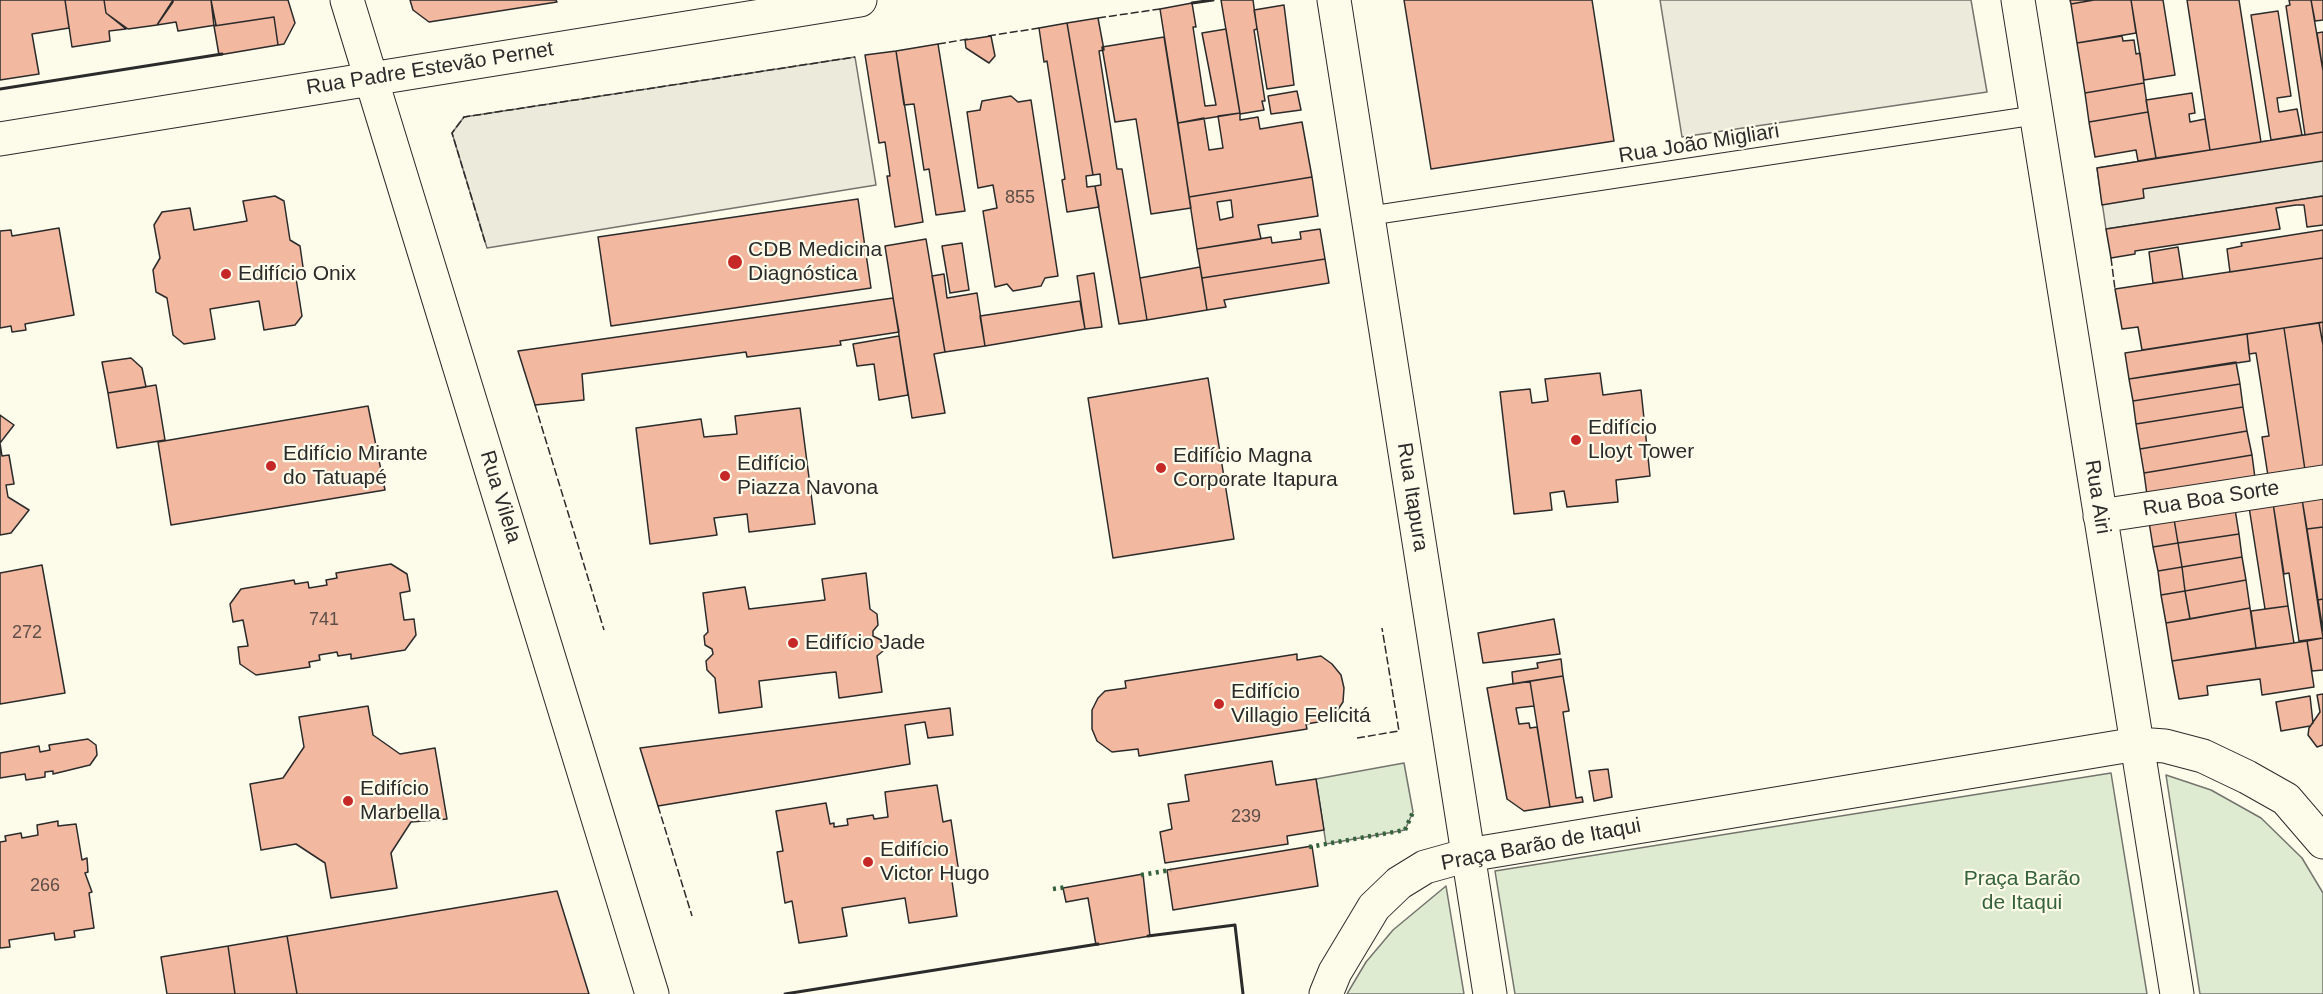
<!DOCTYPE html>
<html>
<head>
<meta charset="utf-8">
<style>
  body { margin:0 }
  canvas { display:block; background:#fdfbea }
</style>
</head>
<body>
<canvas width="2323" height="994"></canvas>
<script>
const g = document.querySelector('canvas').getContext('2d');
g.lineJoin = 'round';
function fill(path, color) {
  g.fillStyle = color;
  g.fill(path, 'evenodd');
}
function poly(rows) {
  const path = new Path2D();
  for (const r of rows) {
    path.moveTo(r[0], r[1]);
    for (let i = 2; i < r.length; i += 2) path.lineTo(r[i], r[i + 1]);
  }
  return path;
}
function strokePath(path, color, width, dash) {
  g.strokeStyle = color;
  g.lineWidth = width;
  g.lineCap = dash ? 'butt' : 'round';
  g.setLineDash(dash || []);
  g.stroke(path);
}
function write(font, color, halo, rows, align = 'center') {
  g.font = font + ' Helvetica,sans-serif';
  g.lineWidth = 4.5;
  g.setLineDash([]);
  g.textBaseline = 'middle';
  g.strokeStyle = halo;
  g.fillStyle = color;
  for (const [text, x, y, turn = 0] of rows) {
    g.save();
    g.translate(x, y);
    g.rotate((+turn || 0) * Math.PI / 180);
    g.textAlign = isNaN(turn) ? turn : align;
    if (halo) g.strokeText(text, 0, 0);
    g.fillText(text, 0, 0);
    g.restore();
  }
}
const green = poly([
  [1404,763,1413,812,1405,830,1326,844,1316,779,1404,763],
  [2111,773,2147,994,1515,994,1495,871,2111,773],
  [2166,775,2211,790,2261,818,2302,858,2323,893,2323,994,2200,994,2166,775],
  [1446,886,1464,994,1347,994,1366,962,1393,930,1446,886]
]);
const parking = poly([
  [1660,0,1971,0,1987,92,1682,137,1660,0],
  [855,57,876,185,487,248,452,133,464,117,855,57],
  [2323,132,2323,196,2106,229,2097,168,2323,132]
]);
const building = poly([
  [0,0,65,0,69,28,32,34,39,74,0,80,0,0],
  [65,0,104,0,106,13,126,29,109,31,110,41,72,47,65,0],
  [104,0,173,0,173,2,157,25,128,29,106,13,104,0],
  [173,0,211,0,216,25,178,31,176,22,157,25,173,0],
  [211,0,288,0,295,23,284,44,278,45,274,17,214,26,211,0],
  [410,0,556,0,557,2,429,22,413,10,410,0],
  [1221,0,1253,0,1257,29,1254,30,1265,101,1262,101,1264,110,1240,114,1221,0],
  [1404,0,1592,0,1614,141,1431,169,1404,0],
  [2070,0,2094,0,2071,4,2070,0],
  [2094,0,2131,0,2136,33,2077,43,2071,4,2094,0],
  [2131,0,2163,0,2175,75,2144,80,2131,0],
  [2187,0,2239,0,2261,142,2210,150,2187,0],
  [2289,0,2311,0,2323,71,2323,132,2305,135,2286,6,2290,5,2289,0],
  [2311,0,2323,0,2323,20,2315,21,2311,0],
  [1192,3,1196,27,1193,27,1205,106,1216,105,1202,33,1226,29,1240,113,1178,123,1160,9,1192,3],
  [1284,5,1294,85,1267,89,1254,10,1284,5],
  [2278,11,2291,96,2277,98,2279,112,2297,109,2302,135,2271,140,2251,15,2278,11],
  [274,17,278,45,219,55,214,26,274,17],
  [1098,18,1104,50,1099,51,1117,169,1122,169,1147,320,1119,324,1095,186,1101,185,1100,174,1093,175,1067,23,1098,18],
  [1067,23,1093,175,1086,176,1087,187,1095,186,1099,207,1067,212,1062,180,1065,179,1047,61,1044,62,1039,28,1067,23],
  [2323,32,2323,71,2317,33,2323,32],
  [991,36,995,56,989,63,966,48,965,40,991,36],
  [2122,36,2123,41,2134,40,2136,54,2140,53,2144,83,2085,93,2077,43,2122,36],
  [1164,37,1191,208,1151,214,1136,119,1115,122,1102,47,1164,37],
  [938,44,965,211,936,215,929,169,924,170,914,104,904,105,896,51,938,44],
  [896,51,923,222,895,227,887,176,890,176,885,142,879,143,865,55,896,51],
  [2144,83,2148,112,2089,122,2085,93,2144,83],
  [1297,91,1301,110,1271,114,1268,96,1297,91],
  [2192,93,2195,113,2189,114,2190,122,2205,119,2210,150,2156,158,2146,100,2192,93],
  [1011,96,1018,102,1031,100,1058,276,1045,278,1041,286,1013,291,1007,284,995,287,983,211,997,208,993,185,978,188,967,112,980,110,982,101,1011,96],
  [2148,112,2156,158,2138,161,2136,150,2095,157,2089,122,2148,112],
  [1240,113,1240,120,1258,117,1260,129,1302,122,1312,177,1189,197,1178,123,1204,118,1209,150,1223,148,1218,116,1240,113],
  [2323,132,2323,161,2143,189,2144,198,2102,205,2097,168,2323,132],
  [1312,177,1318,216,1258,225,1261,239,1197,249,1189,197,1312,177],
  [1231,200,1233,217,1220,220,1217,202,1231,200],
  [275,196,284,201,290,240,300,246,303,267,296,278,302,316,295,325,264,330,259,301,210,309,215,339,184,344,173,335,167,298,156,292,153,270,160,258,154,225,162,212,190,208,194,230,247,221,243,201,275,196],
  [2323,196,2323,225,2307,227,2304,205,2296,205,2276,208,2280,229,2135,251,2135,254,2111,258,2106,229,2323,196],
  [858,199,871,288,611,326,598,237,858,199],
  [59,228,74,315,25,324,26,330,12,332,11,326,0,328,0,231,11,230,12,236,59,228],
  [1320,229,1325,259,1202,278,1197,249,1271,237,1272,243,1301,239,1300,232,1320,229],
  [2323,230,2323,258,2230,272,2227,249,2242,246,2241,243,2323,230],
  [926,239,945,352,934,354,945,413,912,418,885,246,926,239],
  [962,243,969,290,950,293,942,246,962,243],
  [2178,247,2183,279,2153,283,2149,252,2178,247],
  [2323,258,2323,322,2142,350,2138,327,2122,329,2115,289,2323,258],
  [1325,259,1329,283,1224,300,1226,307,1207,310,1202,278,1325,259],
  [1200,267,1207,310,1147,320,1140,278,1200,267],
  [1094,273,1102,327,1085,329,1077,276,1094,273],
  [944,274,947,298,977,293,985,346,945,352,932,276,944,274],
  [893,298,899,332,840,341,841,345,747,357,746,352,582,374,584,400,535,405,518,351,893,298],
  [1080,301,1085,329,985,346,980,316,1080,301],
  [2323,322,2323,345,2319,323,2323,322],
  [2319,323,2323,345,2323,467,2305,470,2284,328,2319,323],
  [2284,328,2305,470,2268,476,2262,437,2269,436,2256,353,2249,354,2247,334,2284,328],
  [2247,334,2250,361,2129,379,2125,353,2247,334],
  [899,336,908,395,879,400,874,364,857,366,853,344,899,336],
  [131,358,142,368,146,387,108,393,102,362,131,358],
  [2236,362,2240,384,2133,401,2129,379,2236,362],
  [1600,373,1603,395,1641,390,1650,476,1616,480,1618,502,1567,507,1564,491,1550,493,1552,510,1514,514,1500,392,1530,389,1532,403,1548,401,1545,379,1600,373],
  [1208,378,1234,539,1113,558,1088,398,1208,378],
  [2240,384,2243,407,2136,424,2133,401,2240,384],
  [156,385,165,440,117,448,108,393,156,385],
  [368,406,385,490,171,525,158,442,368,406],
  [2243,407,2247,431,2140,449,2136,424,2243,407],
  [800,408,815,524,749,532,747,514,714,518,717,535,650,544,636,428,701,419,704,437,737,434,735,416,800,408],
  [0,415,14,425,0,443,2,456,9,455,14,484,6,485,8,497,29,510,11,533,0,535,0,415],
  [2247,431,2252,455,2144,473,2140,449,2247,431],
  [2252,455,2255,478,2147,495,2144,473,2252,455],
  [2323,496,2323,527,2307,529,2302,499,2323,496],
  [2302,499,2323,638,2299,641,2289,573,2284,574,2273,503,2302,499],
  [2273,503,2288,606,2265,609,2249,507,2273,503],
  [2235,509,2239,534,2178,543,2174,519,2235,509],
  [2174,519,2178,543,2153,547,2149,522,2174,519],
  [2323,527,2323,599,2318,600,2307,529,2323,527],
  [2239,534,2242,557,2182,567,2178,543,2239,534],
  [2178,543,2182,567,2158,571,2153,547,2178,543],
  [2242,557,2246,580,2185,591,2182,567,2242,557],
  [391,564,407,574,410,591,400,593,404,620,414,619,416,635,405,650,351,659,351,654,338,656,337,652,319,655,320,660,309,662,310,667,256,675,240,664,238,647,248,646,243,620,233,622,230,604,241,589,294,580,295,584,308,582,309,588,327,585,326,580,337,578,336,573,391,564],
  [42,565,65,693,0,704,0,573,42,565],
  [2182,567,2185,591,2161,595,2158,571,2182,567],
  [866,573,870,609,877,614,878,625,873,631,873,636,881,640,883,651,877,656,882,692,839,698,836,672,826,673,759,681,762,707,719,713,715,678,707,670,706,661,713,654,712,649,705,645,704,636,708,632,703,593,745,587,749,609,825,600,822,579,866,573],
  [2246,580,2250,608,2190,619,2185,591,2246,580],
  [2185,591,2190,619,2166,623,2161,595,2185,591],
  [2323,599,2323,631,2318,600,2323,599],
  [2288,606,2294,643,2256,648,2251,611,2288,606],
  [2250,608,2256,648,2172,661,2166,623,2250,608],
  [1554,619,1560,654,1483,663,1478,633,1554,619],
  [2323,638,2323,670,2312,671,2307,641,2323,638],
  [2307,641,2314,687,2262,695,2260,679,2207,686,2208,695,2179,699,2172,661,2307,641],
  [1297,654,1297,660,1321,656,1332,664,1341,675,1344,688,1343,702,1331,720,1306,724,1307,729,1139,756,1138,749,1112,752,1097,741,1092,729,1092,710,1098,698,1105,691,1126,688,1125,681,1297,654],
  [1561,659,1563,676,1513,684,1512,672,1538,668,1537,663,1561,659],
  [1563,676,1569,711,1563,712,1576,798,1582,797,1583,802,1550,807,1530,681,1563,676],
  [1530,681,1534,706,1516,708,1519,724,1529,723,1530,728,1537,727,1550,807,1524,811,1507,799,1487,688,1530,681],
  [2323,694,2323,745,2317,747,2308,735,2309,728,2320,712,2317,695,2323,694],
  [2310,696,2313,723,2310,726,2281,731,2276,702,2310,696],
  [368,706,373,735,400,754,435,748,447,819,411,822,391,853,397,888,331,898,325,863,296,844,261,850,250,784,283,778,304,747,299,717,368,706],
  [950,708,953,735,928,738,925,722,905,725,910,764,658,806,640,748,950,708],
  [88,739,96,745,97,755,90,765,53,774,53,771,45,772,45,777,26,780,25,774,0,778,0,753,39,746,40,752,50,750,49,745,88,739],
  [1272,761,1276,785,1316,779,1324,830,1287,836,1288,844,1165,863,1160,832,1172,829,1168,804,1189,801,1185,775,1272,761],
  [1608,769,1612,797,1594,801,1589,771,1608,769],
  [937,785,943,822,951,820,959,873,951,874,957,916,909,923,905,898,842,908,847,936,799,943,792,901,785,903,777,852,783,851,776,811,826,803,830,824,834,823,834,827,848,825,847,819,873,815,874,819,888,817,885,792,937,785],
  [58,821,58,826,76,824,82,860,87,858,88,872,85,873,92,892,89,893,94,928,74,931,75,937,55,940,54,933,9,940,10,947,0,948,0,842,6,841,5,836,21,833,22,838,38,835,37,825,58,821],
  [1312,846,1318,886,1173,910,1167,870,1312,846],
  [1143,874,1150,936,1096,945,1088,898,1066,902,1063,888,1143,874],
  [557,891,589,994,297,994,287,936,557,891],
  [287,936,297,994,235,994,228,946,287,936],
  [228,946,235,994,167,994,161,957,228,946]
]);
const service = poly([
  [1368,216,2037,115]
]);
const minor = poly([
  [347,0,652,994],
  [1334,0,1490,994],
  [2018,0,2177,994],
  [0,139,860,0],
  [2100,516,2323,482],
  [1326,994,1335,972,1374,907,1399,883,1425,867,1468,855,2137,744,2165,746,2203,756,2247,777,2286,799,2323,842]
]);
const hedge = poly([
  [1309,847,1405,830,1413,812],
  [1141,875,1171,870],
  [1053,889,1067,887]
]);
const fence = poly([
  [1098,18,1160,9],
  [988,36,1039,28],
  [938,44,968,39],
  [485,242,452,133,464,117,855,57],
  [2111,258,2115,289],
  [535,405,604,630],
  [1357,738,1399,731,1382,628],
  [658,806,692,916]
]);
const wall = poly([
  [1192,3,1213,0],
  [0,89,222,54],
  [1148,936,1235,925,1243,994],
  [785,994,1098,944]
]);
const markers = [
  [735,262,8,"#c62828"],
  [226,274,6,"#c62828"],
  [1576,440,6,"#c62828"],
  [271,466,6,"#c62828"],
  [1161,468,6,"#c62828"],
  [725,476,6,"#c62828"],
  [793,643,6,"#c62828"],
  [1219,704,6,"#c62828"],
  [348,801,6,"#c62828"],
  [868,862,6,"#c62828"]
];
const numberNames = [
  ["855",1020,198],
  ["741",324,620],
  ["272",27,633],
  ["239",1246,817],
  ["266",45,886]
];
const streetNames = [
  ["Rua Padre Estevão Pernet",430,69,-9],
  ["Rua João Migliari",1699,144,-9],
  ["Rua Vilela",500,497,73],
  ["Rua Itapura",1412,497,81],
  ["Rua Airi",2097,497,81],
  ["Rua Boa Sorte",2211,499,-9],
  ["Praça Barão de Itaqui",1541,845,-11]
];
const poiNames = [
  ["CDB Medicina",748,250],
  ["Diagnóstica",748,274],
  ["Edifício Onix",238,274],
  ["Edifício",1588,428],
  ["Lloyt Tower",1588,452],
  ["Edifício Mirante",283,454],
  ["do Tatuapé",283,478],
  ["Edifício Magna",1173,456],
  ["Corporate Itapura",1173,480],
  ["Edifício",737,464],
  ["Piazza Navona",737,488],
  ["Edifício Jade",805,643],
  ["Edifício",1231,692],
  ["Villagio Felicitá",1231,716],
  ["Edifício",360,789],
  ["Marbella",360,813],
  ["Edifício",880,850],
  ["Victor Hugo",880,874]
];
const parkNames = [
  ["Praça Barão",2022,879],
  ["de Itaqui",2022,903]
];
fill(green, '#deebd1');
strokePath(green, '#74746e', 1.5);
fill(parking, '#eceadb');
strokePath(parking, '#74746e', 1.5);
fill(building, '#f2b8a0');
strokePath(building, '#2b2b2b', 1.5);
strokePath(service, '#2b2b2b', 20);
strokePath(minor, '#2b2b2b', 35);
strokePath(service, '#fdfbea', 18);
strokePath(minor, '#fdfbea', 33);
strokePath(hedge, '#34623c', 4.5, [3, 4.5]);
strokePath(fence, '#2b2b2b', 1.5, [8, 3]);
strokePath(wall, '#2b2b2b', 3);
for (const [x, y, r, color] of markers) {
  const dot = new Path2D();
  dot.arc(x, y, r, 0, 2 * Math.PI);
  g.fillStyle = color;
  g.fill(dot);
  strokePath(dot, '#fdfbea', 2);
}
write('18px', '#5d4e48', null, numberNames);
write('21px', '#2b2b2b', '#fdfbea', streetNames);
write('21px', '#2b2b2b', '#fdfbea', poiNames, 'left');
write('21px', '#34623c', '#fdfbea', parkNames);
</script>
</body>
</html>
